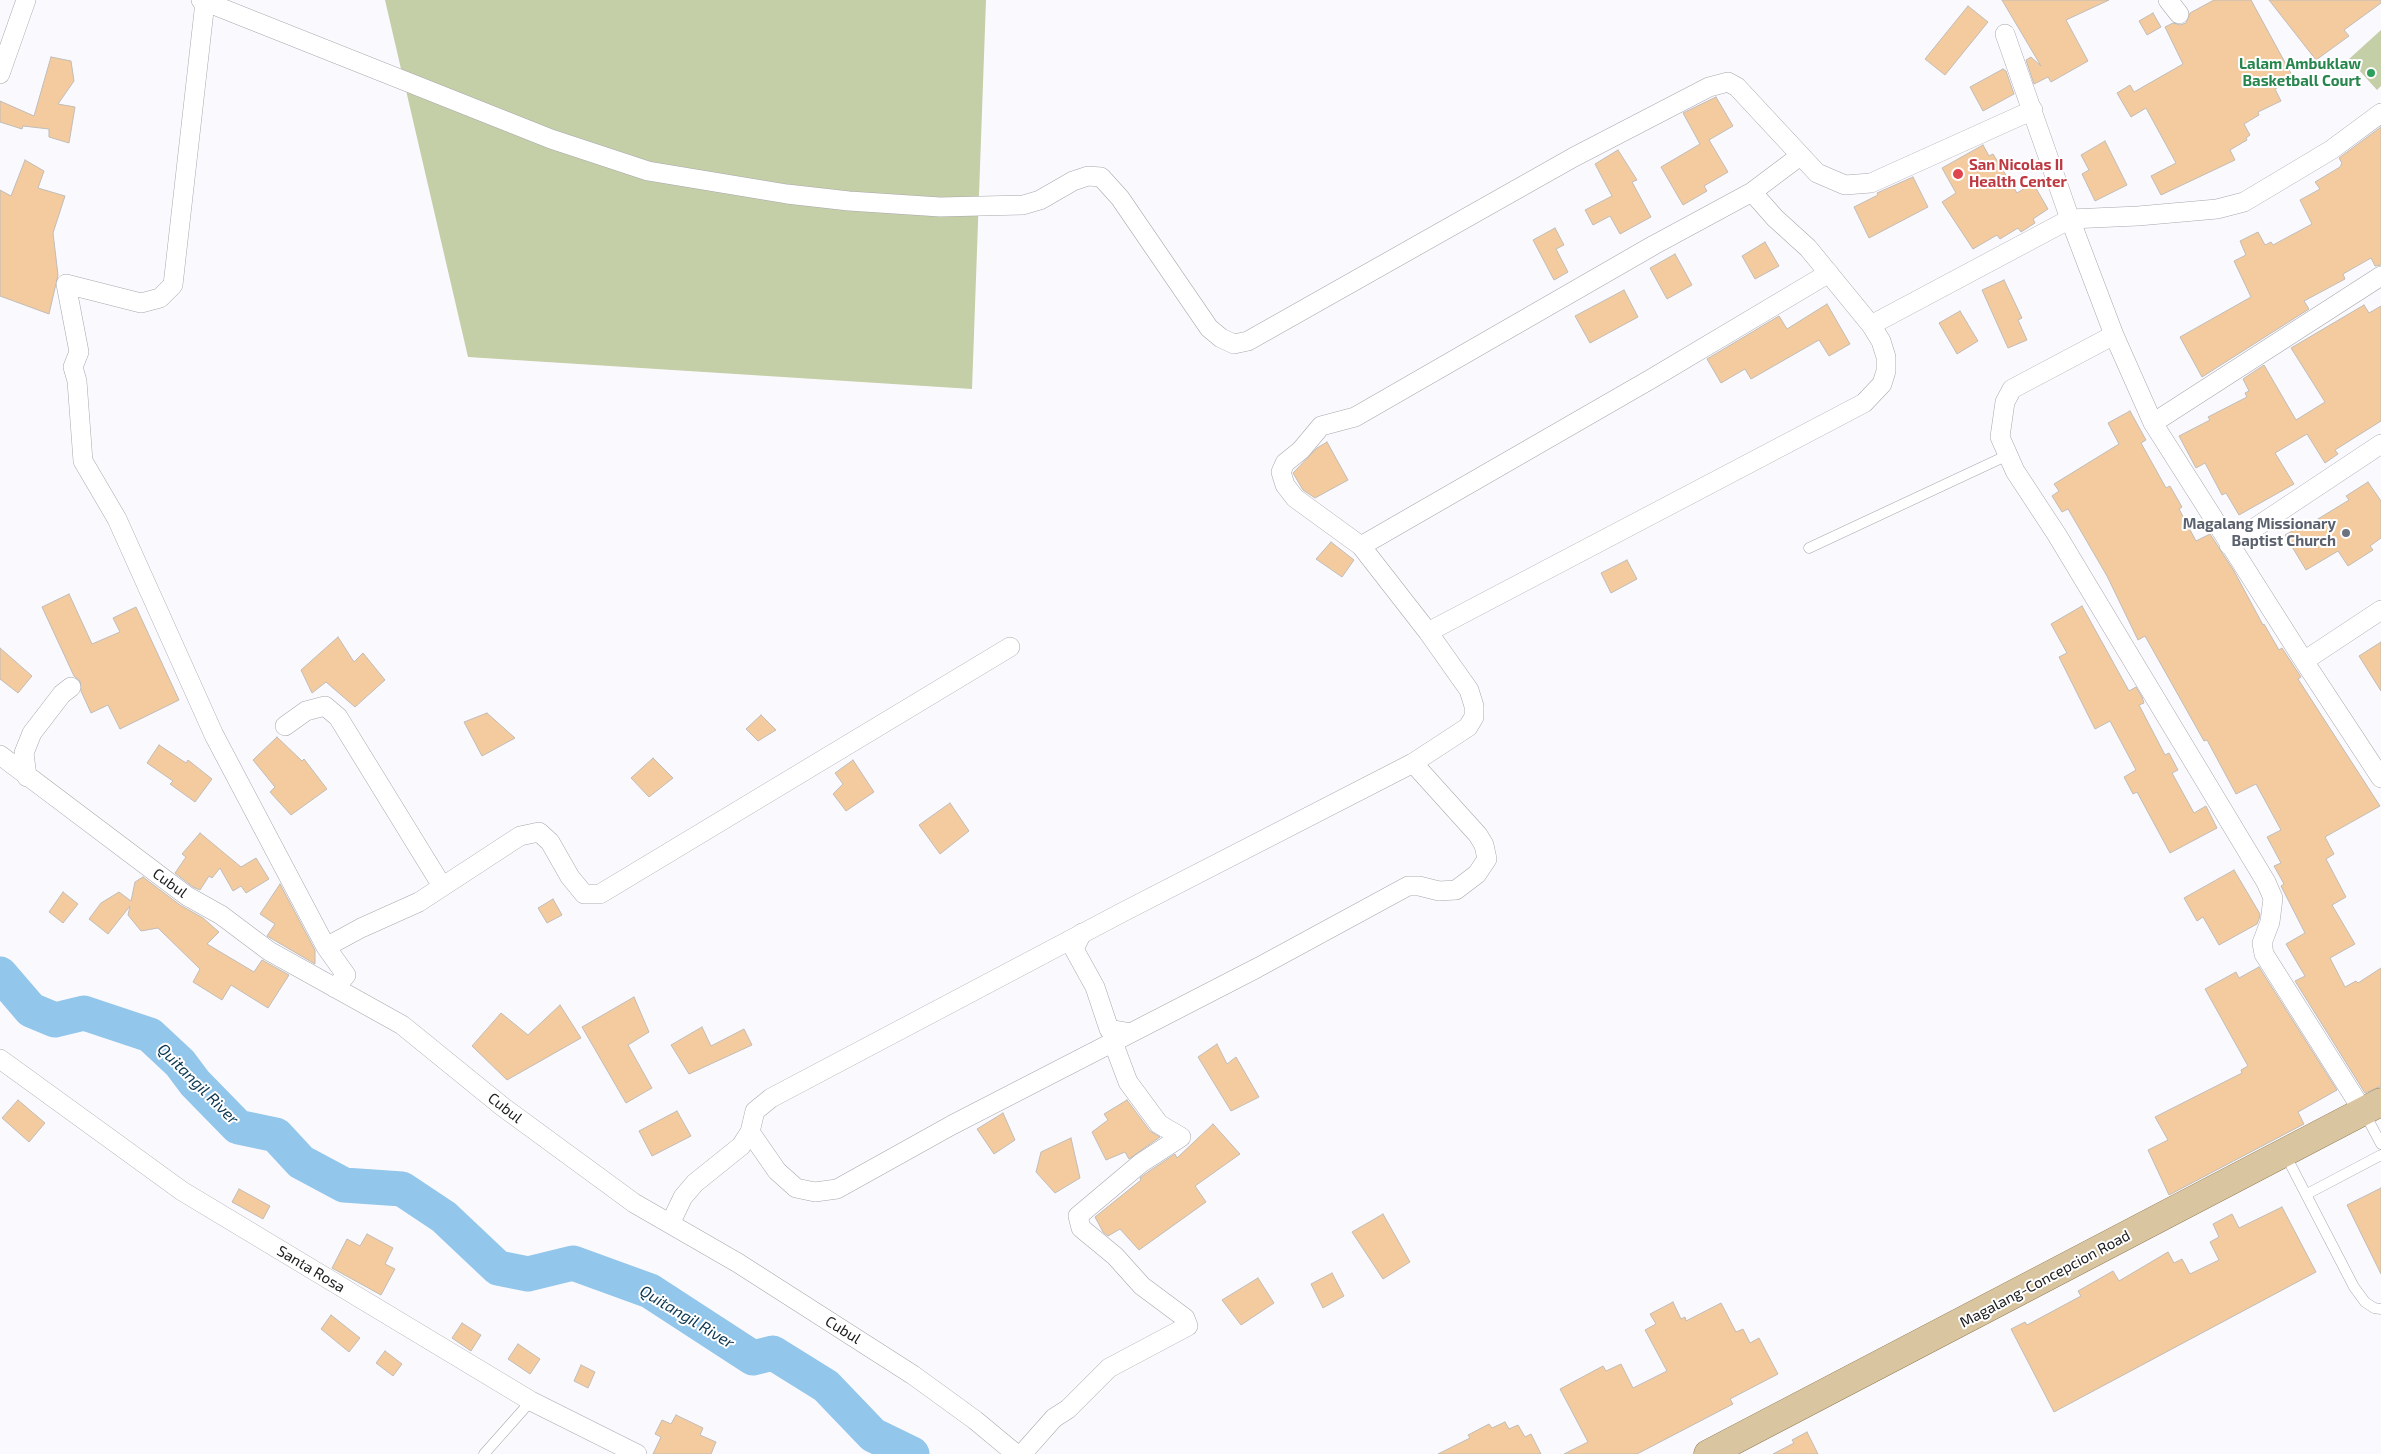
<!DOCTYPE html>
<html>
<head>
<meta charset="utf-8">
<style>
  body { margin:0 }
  canvas { display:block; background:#faf9fe }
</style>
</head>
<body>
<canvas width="2381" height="1454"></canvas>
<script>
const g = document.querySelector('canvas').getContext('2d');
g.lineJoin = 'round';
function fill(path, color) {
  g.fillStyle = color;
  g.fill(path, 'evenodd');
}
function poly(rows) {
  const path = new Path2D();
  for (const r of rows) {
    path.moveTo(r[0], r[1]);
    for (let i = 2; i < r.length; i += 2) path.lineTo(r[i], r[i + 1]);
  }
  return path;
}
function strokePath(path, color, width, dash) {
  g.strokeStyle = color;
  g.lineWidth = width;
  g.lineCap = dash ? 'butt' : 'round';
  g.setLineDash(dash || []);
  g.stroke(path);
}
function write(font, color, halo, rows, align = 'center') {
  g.font = font + ' "Exo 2",sans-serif';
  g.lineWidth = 4;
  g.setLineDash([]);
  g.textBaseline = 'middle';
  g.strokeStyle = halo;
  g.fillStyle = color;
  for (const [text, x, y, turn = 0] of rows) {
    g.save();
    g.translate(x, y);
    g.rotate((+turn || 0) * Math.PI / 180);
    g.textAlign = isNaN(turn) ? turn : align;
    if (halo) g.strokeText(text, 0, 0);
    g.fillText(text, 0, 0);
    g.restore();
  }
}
const green = poly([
  [385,0,986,0,972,389,468,357],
  [2381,30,2381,86,2377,90,2349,59]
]);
const river = poly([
  [0,974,31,1010,55,1020,84,1013,150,1035,180,1063,195,1083,238,1127,276,1135,301,1162,344,1185,402,1189,444,1217,498,1268,528,1274,573,1263,650,1291,753,1358,773,1353,826,1386,873,1435,912,1454]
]);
const building = poly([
  [2002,0,2109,0,2066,20,2088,61,2051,82,2048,77,2034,84,2026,60,2031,57,2041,66,2002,0],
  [2214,0,2251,0,2294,79,2275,89,2281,101,2258,112,2259,115,2244,124,2250,135,2246,138,2247,140,2230,150,2235,160,2161,195,2151,176,2176,163,2146,108,2131,117,2117,93,2130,85,2134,92,2183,64,2165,27,2173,23,2180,25,2186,23,2190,13,2214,0],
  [2269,0,2381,0,2381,3,2344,30,2349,36,2316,60,2269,0],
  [1968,6,1988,22,1945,75,1925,59,1968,6],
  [2153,13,2161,27,2147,35,2139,21,2153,13],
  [51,57,71,61,74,81,58,104,75,107,69,143,49,137,49,129,23,126,22,129,0,122,0,101,34,116,51,57],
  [2003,69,2006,71,2014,94,1983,111,1970,87,2003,69],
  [1716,97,1733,126,1709,140,1728,172,1704,186,1707,191,1683,205,1661,167,1700,144,1683,113,1716,97],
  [2381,127,2381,265,2375,266,2371,258,2343,274,2345,279,2304,301,2309,309,2202,377,2180,337,2251,297,2234,261,2246,255,2240,241,2258,232,2265,245,2271,242,2273,245,2312,224,2300,200,2320,189,2315,182,2340,167,2342,163,2339,158,2381,127],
  [2105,141,2127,185,2095,201,2082,174,2089,170,2081,155,2105,141],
  [1983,145,1989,156,1993,154,2017,193,2033,183,2048,209,2033,219,2035,223,2021,232,2018,228,2000,239,1997,235,1973,249,1942,202,1956,193,1942,168,1983,145],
  [1618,150,1637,180,1632,182,1651,217,1620,234,1610,216,1593,225,1585,210,1612,196,1595,164,1618,150],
  [25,160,44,171,38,188,65,196,53,233,58,275,49,314,0,296,0,190,11,196,25,160],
  [1913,177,1928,207,1869,238,1854,207,1878,195,1877,193,1913,177],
  [1555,228,1564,245,1556,249,1568,272,1554,280,1533,240,1555,228],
  [1765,242,1779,266,1755,279,1742,256,1765,242],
  [1675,254,1692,285,1667,299,1650,268,1675,254],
  [2004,280,2022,318,2018,320,2027,340,2008,348,1982,290,2004,280],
  [1624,290,1638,317,1590,343,1575,316,1624,290],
  [1827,304,1850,344,1829,356,1819,340,1751,379,1745,369,1721,383,1707,359,1779,316,1787,329,1827,304],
  [2364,305,2369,313,2381,306,2381,421,2335,450,2338,454,2325,463,2307,434,2275,453,2294,484,2239,515,2226,493,2222,495,2205,463,2196,468,2179,436,2210,420,2208,417,2247,397,2245,393,2249,391,2243,379,2264,365,2296,420,2325,402,2291,348,2364,305],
  [1960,311,1978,341,1957,354,1939,323,1960,311],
  [2130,411,2146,440,2141,443,2166,488,2170,486,2182,507,2179,509,2196,541,2210,534,2234,571,2263,625,2264,624,2279,650,2282,648,2301,677,2298,679,2380,806,2325,837,2334,854,2326,859,2346,897,2332,905,2355,944,2330,958,2345,987,2356,981,2358,983,2381,968,2381,1086,2365,1093,2295,981,2305,976,2286,944,2305,933,2281,886,2284,884,2274,866,2281,863,2267,837,2281,830,2256,784,2236,794,2207,740,2204,741,2145,636,2138,640,2107,576,2068,509,2062,512,2052,496,2059,491,2054,484,2119,444,2108,423,2130,411],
  [1327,442,1348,480,1315,498,1303,490,1293,473,1317,448,1327,442],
  [2368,482,2381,501,2381,538,2370,546,2373,550,2348,566,2338,551,2306,570,2285,535,2312,520,2313,522,2349,500,2346,496,2368,482],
  [1331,542,1354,560,1342,577,1316,559,1331,542],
  [1627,560,1637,579,1611,593,1601,573,1627,560],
  [69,594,92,644,120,632,113,618,136,607,179,700,120,729,108,705,91,713,81,691,80,681,74,676,42,607,69,594],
  [2082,606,2129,691,2136,687,2142,697,2144,703,2139,705,2165,755,2169,753,2178,770,2172,773,2194,813,2206,806,2217,828,2170,853,2137,792,2133,794,2124,777,2136,770,2110,721,2095,729,2059,657,2067,653,2051,624,2082,606],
  [338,637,354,662,363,653,385,680,355,707,326,682,312,693,301,670,338,637],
  [2381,642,2381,691,2359,656,2381,642],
  [0,648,32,676,18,693,0,679,0,648],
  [487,713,515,738,482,756,464,722,487,713],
  [761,715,776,730,758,741,746,729,761,715],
  [277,737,302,761,304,759,327,789,291,815,270,792,275,787,253,760,277,737],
  [159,745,186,763,188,760,212,779,195,802,170,784,173,781,147,763,159,745],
  [653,758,673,778,649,797,631,778,653,758],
  [853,760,874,792,846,811,833,794,843,784,835,773,853,760],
  [950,803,969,831,940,854,919,825,950,803],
  [200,833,241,867,256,858,269,879,246,893,241,886,233,891,220,868,212,878,209,876,200,890,193,887,175,873,186,857,182,854,200,833],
  [2234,870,2260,914,2259,919,2257,924,2219,945,2203,917,2197,921,2184,898,2234,870],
  [143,877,180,905,203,918,219,932,207,944,254,972,262,960,289,975,268,1008,231,985,222,1000,193,982,200,969,158,928,141,931,128,915,130,906,108,934,89,919,101,903,119,892,131,901,135,882,143,877],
  [280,884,315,950,315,964,267,936,275,924,260,914,280,884],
  [63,892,78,904,63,923,49,912,63,892],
  [553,899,562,915,547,923,538,908,553,899],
  [2259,967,2337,1090,2298,1112,2304,1124,2169,1195,2148,1150,2168,1140,2155,1117,2242,1073,2241,1070,2248,1066,2205,989,2236,972,2239,978,2259,967],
  [634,997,649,1032,628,1045,652,1088,626,1103,582,1027,634,997],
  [560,1005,581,1038,507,1080,472,1046,501,1013,528,1035,560,1005],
  [702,1027,711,1046,744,1029,752,1045,689,1074,671,1045,702,1027],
  [1217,1044,1227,1064,1236,1057,1259,1097,1231,1111,1198,1057,1217,1044],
  [18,1100,45,1123,29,1142,2,1118,18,1100],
  [1127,1100,1150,1131,1160,1137,1129,1159,1125,1152,1106,1160,1092,1132,1108,1120,1104,1114,1127,1100],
  [677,1111,691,1136,652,1156,639,1131,677,1111],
  [1003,1113,1015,1140,994,1154,977,1129,1003,1113],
  [1213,1124,1240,1154,1195,1186,1206,1202,1139,1250,1120,1229,1108,1236,1103,1232,1095,1217,1141,1180,1140,1178,1148,1172,1175,1154,1177,1158,1213,1124],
  [1071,1138,1080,1178,1055,1193,1036,1172,1041,1152,1071,1138],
  [2381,1188,2381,1274,2347,1205,2381,1188],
  [239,1189,270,1206,263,1219,232,1202,239,1189],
  [2282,1207,2316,1272,2054,1412,2011,1329,2025,1322,2027,1325,2081,1296,2078,1291,2113,1271,2119,1281,2168,1252,2174,1263,2182,1259,2190,1274,2219,1260,2210,1242,2219,1237,2213,1224,2232,1214,2239,1228,2282,1207],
  [1383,1214,1410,1262,1383,1279,1352,1232,1383,1214],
  [367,1234,393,1248,385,1264,395,1269,381,1295,332,1268,347,1239,360,1246,367,1234],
  [1332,1273,1344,1296,1323,1308,1311,1284,1332,1273],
  [1258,1278,1274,1303,1241,1325,1222,1300,1258,1278],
  [1673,1302,1681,1319,1685,1317,1686,1321,1721,1303,1736,1332,1743,1329,1750,1343,1759,1338,1778,1374,1730,1399,1733,1404,1637,1454,1564,1454,1588,1442,1560,1389,1603,1366,1606,1371,1621,1364,1633,1388,1667,1371,1645,1330,1656,1324,1650,1314,1673,1302],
  [331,1315,360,1338,349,1352,321,1329,331,1315],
  [462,1323,481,1335,471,1351,452,1338,462,1323],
  [518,1344,540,1359,530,1374,508,1359,518,1344],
  [385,1351,402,1364,393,1376,376,1363,385,1351],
  [581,1365,595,1372,588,1388,574,1381,581,1365],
  [676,1415,703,1428,700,1435,716,1442,711,1454,653,1454,661,1437,655,1434,662,1420,671,1424,676,1415],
  [1505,1422,1509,1429,1518,1425,1525,1437,1531,1434,1541,1454,1438,1454,1470,1438,1468,1435,1489,1424,1492,1428,1505,1422],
  [1807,1432,1818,1454,1773,1454,1794,1443,1792,1440,1807,1432]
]);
const service = poly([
  [1809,548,2008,455],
  [2364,1112,2381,1144],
  [2285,1154,2354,1287,2365,1302,2374,1308,2381,1309],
  [2307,1194,2381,1155],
  [484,1454,531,1401]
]);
const minor = poly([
  [201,0,551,139,648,171,787,194,849,201,940,207,1023,205,1040,200,1073,181,1088,176,1101,177,1120,198,1209,328,1221,338,1234,344,1248,341,1574,157,1709,87,1728,82,1737,87,1817,173,1845,185,1871,183,2033,110],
  [2168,0,2179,14],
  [205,2,173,285,160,298,141,303,66,284,79,352,73,367,77,381,83,461,117,519,214,735,326,947],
  [2005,34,2070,219,2114,335,2153,423,2304,661,2381,778],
  [0,74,26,0],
  [1800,156,1752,192,1654,245,1355,417,1321,426,1301,450,1285,463,1281,472,1285,485,1295,498,1361,546,1428,632,1864,403,1882,384,1886,371,1886,357,1881,341,1871,325,1918,300,2070,219,2138,216,2217,209,2244,202,2331,150,2381,113],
  [1752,192,1775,218,1808,248,1871,325],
  [2114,335,2012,389,2005,402,2000,437,2015,471,2057,535,2266,882,2273,898,2270,922,2262,943,2264,954,2363,1111],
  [2153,423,2381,276],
  [2229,545,2381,444],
  [1361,546,1651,379,1829,273],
  [2304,661,2381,610],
  [285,726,306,711,325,706,338,717,442,886],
  [0,755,187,896,221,915,269,951,402,1025,503,1107,634,1203,738,1263,913,1375,975,1420,1016,1454],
  [27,777,24,753,32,733,62,694,71,687],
  [1082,933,1074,949,1095,987,1109,1029,1131,1033],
  [335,988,346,975,326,947,361,928,419,902,520,836,539,832,550,842,570,877,584,894,600,894,1010,647],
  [0,1059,182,1191,531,1401,637,1454],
  [750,1132,777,1171,796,1188,815,1192,837,1189,952,1125,1257,968,1408,886,1419,886,1439,891,1456,890,1477,874,1487,859,1484,845,1478,835,1413,763],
  [670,1224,683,1197,695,1183,741,1146,750,1132,755,1111,771,1098,1123,912,1413,763,1468,727,1474,717,1474,706,1469,690,1428,632],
  [1022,1454,1054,1418,1068,1409,1109,1368,1188,1326,1185,1318,1142,1286,1115,1256,1081,1228,1078,1216,1141,1163,1181,1137,1159,1124,1128,1082,1113,1042]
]);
const primary = poly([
  [1708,1454,2381,1102]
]);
const markers = [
  [2371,73,5,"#2e9e5b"],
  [1958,174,6,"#e0444e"],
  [2346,533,5,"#6b7280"]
];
const leisureNames = [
  ["Lalam Ambuklaw",2361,64],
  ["Basketball Court",2361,81]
];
const healthNames = [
  ["San Nicolas II",1969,165],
  ["Health Center",1969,182]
];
const worshipNames = [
  ["Magalang Missionary",2336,524],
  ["Baptist Church",2336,541]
];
const streetNames = [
  ["Cubul",170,883,36],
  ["Cubul",505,1108,38],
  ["Santa Rosa",311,1269,31],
  ["Magalang-Concepcion Road",2045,1279,-28],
  ["Cubul",843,1330,32]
];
const waterNames = [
  ["Quitangil River",198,1084,45],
  ["Quitangil River",687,1317,31]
];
fill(green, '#c4cea7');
strokePath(river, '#92c6eb', 35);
fill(building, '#f4cb9e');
strokePath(building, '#c0bcb7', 1);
strokePath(service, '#a8a8ad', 11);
strokePath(minor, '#a8a8ad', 20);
strokePath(primary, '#88734a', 29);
strokePath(service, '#fff', 10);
strokePath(minor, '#fff', 19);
strokePath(primary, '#d9c59f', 28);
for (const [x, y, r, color] of markers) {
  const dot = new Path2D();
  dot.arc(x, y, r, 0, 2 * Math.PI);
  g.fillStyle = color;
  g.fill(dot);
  strokePath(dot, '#fff', 2);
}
write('bold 15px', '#27864d', '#fff', leisureNames, 'right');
write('bold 15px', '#be3a42', '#fff', healthNames, 'left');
write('bold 15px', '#5b616d', '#fff', worshipNames, 'right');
write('15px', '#202022', '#fff', streetNames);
write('italic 16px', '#0b364f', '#fff', waterNames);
</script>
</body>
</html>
